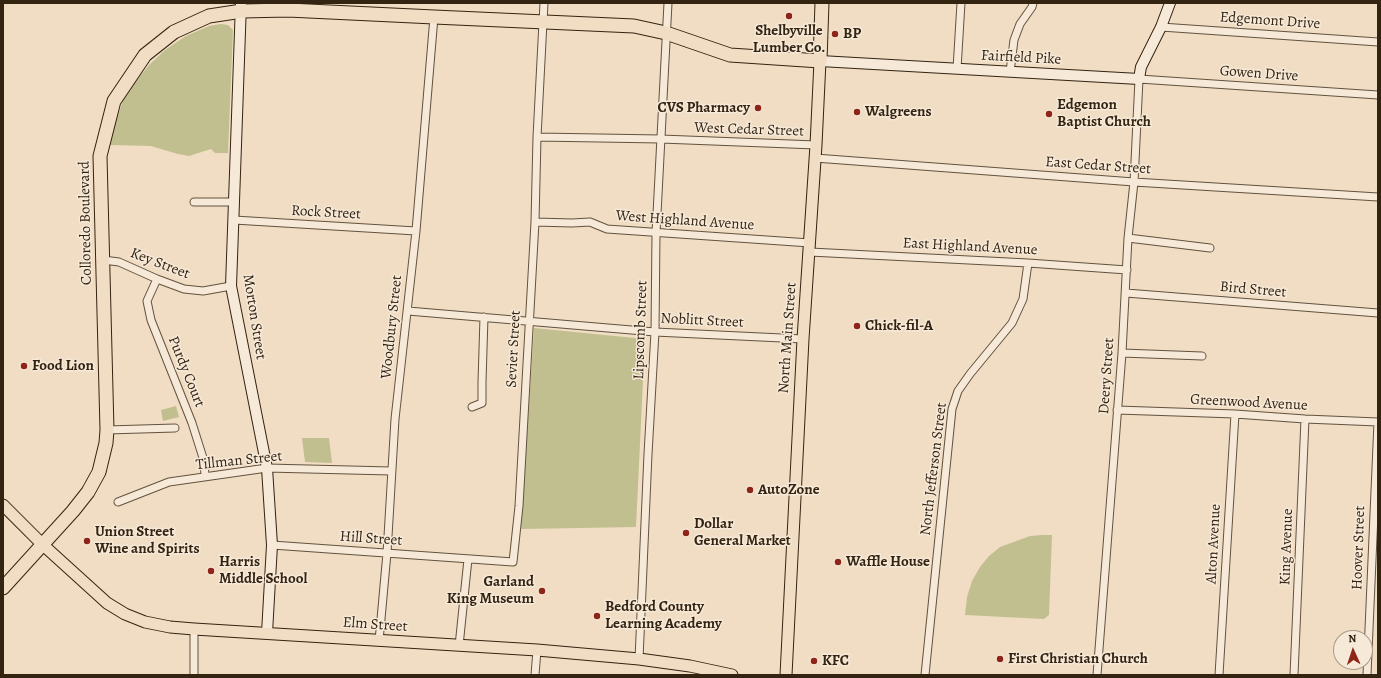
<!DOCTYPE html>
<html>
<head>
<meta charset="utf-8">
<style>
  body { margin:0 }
  #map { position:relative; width:1381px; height:678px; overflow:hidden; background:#f1ddc3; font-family:Alegreya,serif }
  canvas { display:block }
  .frame { position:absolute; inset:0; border:4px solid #332311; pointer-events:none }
  .north { position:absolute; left:1333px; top:630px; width:40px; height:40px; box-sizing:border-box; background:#f6e9d8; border:1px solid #a89a88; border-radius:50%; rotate:357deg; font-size:11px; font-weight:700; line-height:16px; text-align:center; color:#332311 }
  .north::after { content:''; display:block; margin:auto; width:14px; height:18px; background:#8f2418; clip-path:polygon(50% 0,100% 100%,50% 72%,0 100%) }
</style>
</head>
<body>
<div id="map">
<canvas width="1381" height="678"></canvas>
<div class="frame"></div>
<div class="north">N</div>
</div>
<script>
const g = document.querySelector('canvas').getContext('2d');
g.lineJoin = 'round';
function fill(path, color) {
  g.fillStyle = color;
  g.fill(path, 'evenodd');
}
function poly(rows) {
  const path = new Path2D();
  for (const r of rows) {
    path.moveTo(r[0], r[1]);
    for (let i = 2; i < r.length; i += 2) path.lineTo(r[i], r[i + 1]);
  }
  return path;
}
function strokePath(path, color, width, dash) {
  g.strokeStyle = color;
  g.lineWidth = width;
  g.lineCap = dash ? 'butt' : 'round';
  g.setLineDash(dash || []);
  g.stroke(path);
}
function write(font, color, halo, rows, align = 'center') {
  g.font = font + ' Alegreya,serif';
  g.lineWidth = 3;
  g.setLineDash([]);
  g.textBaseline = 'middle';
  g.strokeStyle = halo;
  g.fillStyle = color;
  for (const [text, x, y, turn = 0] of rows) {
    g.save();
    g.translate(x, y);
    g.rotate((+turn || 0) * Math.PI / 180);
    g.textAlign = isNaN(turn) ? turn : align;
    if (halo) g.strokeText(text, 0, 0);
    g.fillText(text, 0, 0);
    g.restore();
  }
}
const green = poly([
  [221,24,228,25,233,30,228,153,215,153,211,149,189,156,178,154,151,146,110,145,111,135,123,101,135,82,150,64,165,50,186,36,209,26],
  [534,328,645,339,636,527,521,529],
  [176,406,179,417,163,421,161,410],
  [302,438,329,438,332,463,305,462],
  [1042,535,1052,535,1049,615,1044,619,965,615,967,597,972,581,980,567,989,556,1000,547,1030,536]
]);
const street = poly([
  [1161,27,1378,42],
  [957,69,961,3],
  [1010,72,1014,40,1020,24,1032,7,1033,3],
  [537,137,661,139,816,145],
  [815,158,1134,182,1378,197],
  [194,202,234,202],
  [234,220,416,231],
  [535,222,572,223,590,222,607,229,810,243],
  [1128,238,1210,248],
  [810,252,1028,263,1127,270],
  [103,260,119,262,157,279,184,289,203,291,231,286],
  [157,279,147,301,151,320,192,423,204,461,205,476],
  [1126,293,1378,313],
  [408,311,655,332,803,339],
  [1122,353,1202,356],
  [472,407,482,403,482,382,484,317],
  [1117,410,1235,414,1305,419,1378,422],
  [107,430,175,428],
  [118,502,169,482,267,468,391,471],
  [272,545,513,562,519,506,535,222,537,137,544,3],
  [379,641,387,553,395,419,416,231,434,17],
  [459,646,468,559],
  [639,659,648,454,655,332,656,233,668,3],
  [194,675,194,629],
  [535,675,537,650],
  [925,675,952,409,958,391,970,374,1012,323,1023,299,1028,263],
  [1097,675,1122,353,1128,238,1134,182,1139,79,1378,95],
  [1219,675,1235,414],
  [1294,675,1305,419],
  [1367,675,1378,422]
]);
const secondary = poly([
  [241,3,231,286,267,468,272,545,267,633],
  [820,61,1139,79,1141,67,1161,27,1170,3]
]);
const primary = poly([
  [3,505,42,544,107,603,125,614,145,622,170,627,194,629,537,650,639,659,690,666,732,675],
  [786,675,803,339,816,145,820,61]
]);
const highway = poly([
  [3,588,73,511,88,492,99,472,106,443,107,430,100,156,114,101,145,55,174,32,209,16,242,11,288,10,434,17,634,26,666,33,730,55,820,61,822,3]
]);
const markers = [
  [789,16,4,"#8f2418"],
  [835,34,4,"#8f2418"],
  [758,108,4,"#8f2418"],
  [857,112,4,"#8f2418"],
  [1049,114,4,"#8f2418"],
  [857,326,4,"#8f2418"],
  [24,366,4,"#8f2418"],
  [750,490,4,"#8f2418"],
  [686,533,4,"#8f2418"],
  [87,541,4,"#8f2418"],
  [838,562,4,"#8f2418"],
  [211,571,4,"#8f2418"],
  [542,591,4,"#8f2418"],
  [597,616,4,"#8f2418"],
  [1000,659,4,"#8f2418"],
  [814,661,4,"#8f2418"]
];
const streetNames = [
  ["Edgemont Drive",1270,21,4],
  ["Fairfield Pike",1021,58,3],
  ["Gowen Drive",1259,74,4],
  ["West Cedar Street",749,130,2],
  ["East Cedar Street",1098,166,4],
  ["Rock Street",326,213,3],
  ["West Highland Avenue",685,221,4],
  ["Colloredo Boulevard",86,223,-91],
  ["East Highland Avenue",970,247,3],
  ["Key Street",160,264,21],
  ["Bird Street",1253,290,5],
  ["Morton Street",254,317,81],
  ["Noblitt Street",702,321,3],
  ["Woodbury Street",392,327,-84],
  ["Lipscomb Street",641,330,-88],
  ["North Main Street",788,338,-86],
  ["Sevier Street",514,349,-87],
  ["Purdy Court",186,372,68],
  ["Deery Street",1107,376,-86],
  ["Greenwood Avenue",1249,403,3],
  ["Tillman Street",239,461,-6],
  ["North Jefferson Street",934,469,-83],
  ["Hill Street",371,539,4],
  ["Alton Avenue",1214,544,-87],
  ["King Avenue",1287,547,-88],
  ["Hoover Street",1359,548,-88],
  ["Elm Street",375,625,4]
];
const poiNames = [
  ["Shelbyville",789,31,"center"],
  ["Lumber Co.",789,48,"center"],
  ["BP",843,34],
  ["Edgemon",1057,105],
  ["Baptist Church",1057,122],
  ["CVS Pharmacy",750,108,"right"],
  ["Walgreens",865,112],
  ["Chick-fil-A",865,326],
  ["Food Lion",32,366],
  ["AutoZone",758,490],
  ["Dollar",694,524],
  ["General Market",694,541],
  ["Union Street",95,532],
  ["Wine and Spirits",95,549],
  ["Harris",219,562],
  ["Middle School",219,579],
  ["Waffle House",846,562],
  ["Garland",534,582,"right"],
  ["King Museum",534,599,"right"],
  ["Bedford County",605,607],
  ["Learning Academy",605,624],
  ["First Christian Church",1008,659],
  ["KFC",822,661]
];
fill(green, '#c1bf8f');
strokePath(street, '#62523e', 9);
strokePath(secondary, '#332311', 12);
strokePath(primary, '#332311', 13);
strokePath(highway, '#332311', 15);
strokePath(street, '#f6e9d8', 7);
strokePath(secondary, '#f6e9d8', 10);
strokePath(primary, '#f1ddc3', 11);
strokePath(highway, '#f1ddc3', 13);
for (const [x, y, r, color] of markers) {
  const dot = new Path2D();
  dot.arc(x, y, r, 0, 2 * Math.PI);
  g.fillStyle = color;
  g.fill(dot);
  strokePath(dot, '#f6e9d8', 1.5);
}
write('15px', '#332311', '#f6e9d8', streetNames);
write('bold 15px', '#332311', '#f6e9d8', poiNames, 'left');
</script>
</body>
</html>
